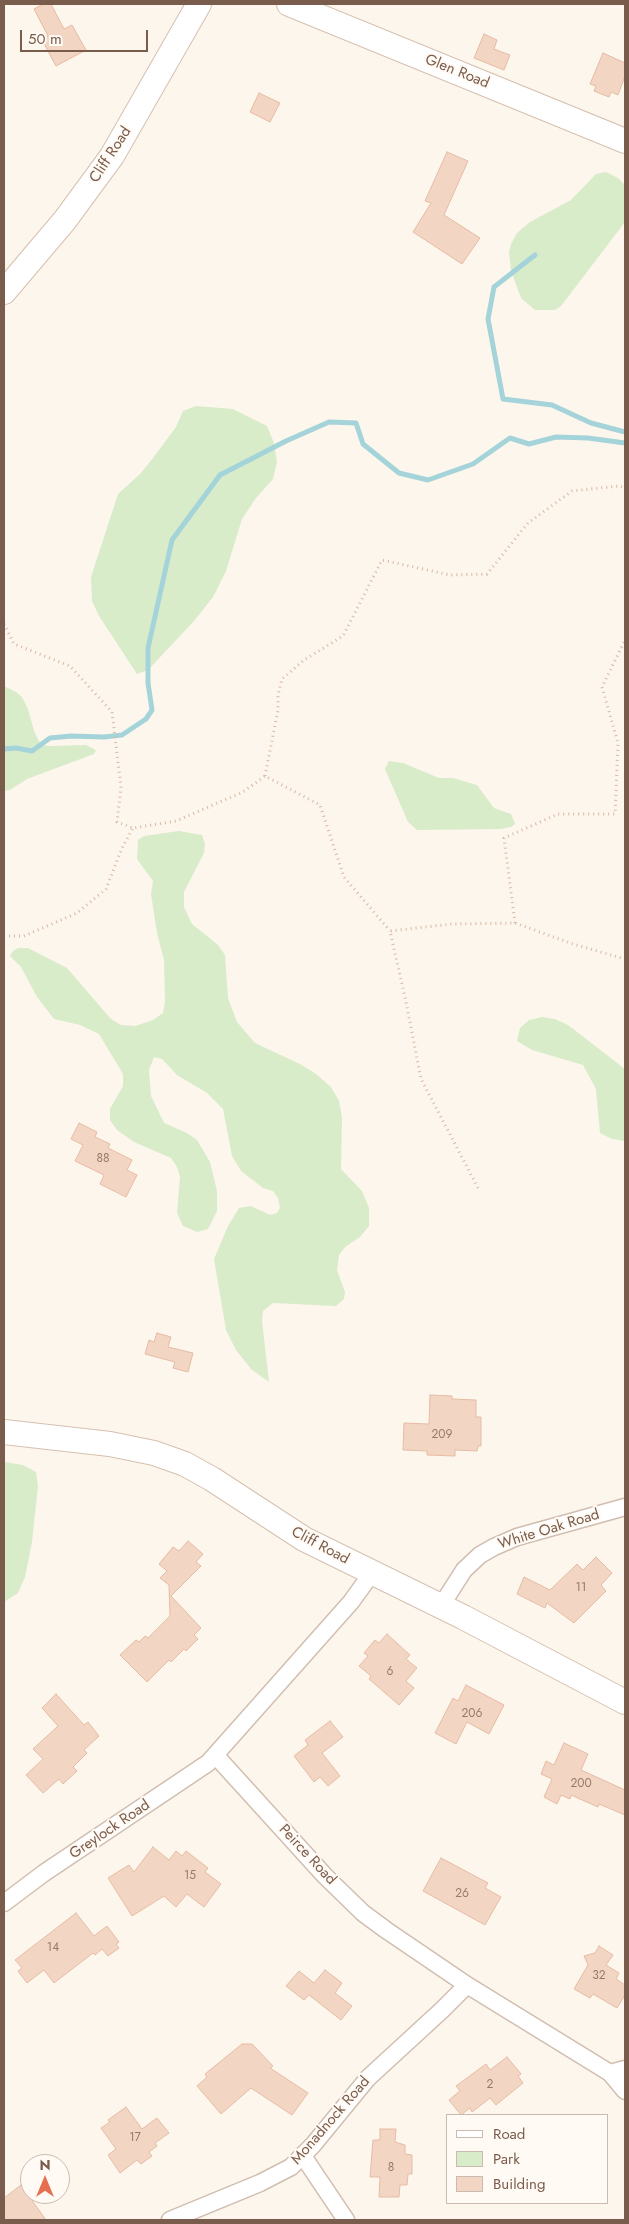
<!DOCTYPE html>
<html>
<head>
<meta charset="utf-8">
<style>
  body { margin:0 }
  #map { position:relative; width:629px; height:2224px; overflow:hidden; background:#fdf6ec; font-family:Jost,sans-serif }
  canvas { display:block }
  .frame { position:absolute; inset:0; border:5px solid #7a5c4d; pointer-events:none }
  .legend { position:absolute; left:446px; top:2114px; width:162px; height:90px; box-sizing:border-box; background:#fffaf3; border:1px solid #cabbb1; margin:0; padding:6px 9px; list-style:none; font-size:15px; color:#7a5c4d }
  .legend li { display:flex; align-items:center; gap:10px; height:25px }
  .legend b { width:25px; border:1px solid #cabbb1 }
  .north { position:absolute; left:20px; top:2154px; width:50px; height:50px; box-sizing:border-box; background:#fffaf3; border:1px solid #cabbb1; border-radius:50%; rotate:0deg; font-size:14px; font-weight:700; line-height:20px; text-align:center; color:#7a5c4d }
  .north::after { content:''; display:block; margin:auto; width:18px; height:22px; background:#e76f51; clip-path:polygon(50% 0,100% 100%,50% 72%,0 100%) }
  .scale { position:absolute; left:20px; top:30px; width:128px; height:22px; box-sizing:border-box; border:2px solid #7a5c4d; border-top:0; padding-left:6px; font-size:15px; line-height:18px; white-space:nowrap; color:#7a5c4d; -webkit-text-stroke:4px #fffaf3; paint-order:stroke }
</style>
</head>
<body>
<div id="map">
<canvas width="629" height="2224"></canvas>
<div class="frame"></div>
<ul class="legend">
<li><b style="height:6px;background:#fff"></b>Road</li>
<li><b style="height:14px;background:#d8ecc9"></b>Park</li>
<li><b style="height:14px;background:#f3d5c3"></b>Building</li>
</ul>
<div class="north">N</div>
<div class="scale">50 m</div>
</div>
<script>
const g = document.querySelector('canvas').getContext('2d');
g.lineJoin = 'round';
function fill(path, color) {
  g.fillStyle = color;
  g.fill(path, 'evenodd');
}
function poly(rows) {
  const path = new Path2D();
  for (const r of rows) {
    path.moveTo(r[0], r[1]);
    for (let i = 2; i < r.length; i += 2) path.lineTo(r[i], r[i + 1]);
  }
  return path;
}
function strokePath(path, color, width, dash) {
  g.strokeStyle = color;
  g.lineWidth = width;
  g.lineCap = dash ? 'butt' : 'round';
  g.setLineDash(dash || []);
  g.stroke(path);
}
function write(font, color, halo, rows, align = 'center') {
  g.font = font + ' Jost,sans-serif';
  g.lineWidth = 4;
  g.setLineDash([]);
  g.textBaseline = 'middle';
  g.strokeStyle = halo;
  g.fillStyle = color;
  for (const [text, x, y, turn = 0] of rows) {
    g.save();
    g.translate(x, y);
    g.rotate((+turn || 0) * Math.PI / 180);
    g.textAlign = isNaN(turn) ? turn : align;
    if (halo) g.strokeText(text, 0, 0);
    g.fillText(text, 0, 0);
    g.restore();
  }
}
const green = poly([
  [606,172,618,178,625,185,625,222,561,306,555,310,535,310,521,298,511,271,509,252,511,244,517,233,530,222,571,200,596,174],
  [196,406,233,409,267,426,274,443,277,462,273,479,256,498,242,519,226,571,213,597,194,621,148,670,137,674,99,616,92,601,91,577,118,494,141,473,153,458,176,427,183,411],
  [4,686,16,692,22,697,28,709,34,731,41,745,50,746,86,745,96,750,94,754,27,779,10,790,4,791],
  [389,761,403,763,439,778,453,778,477,785,494,808,511,814,515,824,511,827,501,829,417,830,408,822,385,769],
  [179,831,202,835,205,844,204,853,184,892,184,907,192,924,218,945,225,955,228,998,237,1022,255,1043,300,1064,316,1074,331,1087,339,1101,342,1117,341,1169,362,1191,369,1208,369,1226,360,1237,345,1247,339,1255,337,1270,345,1292,344,1299,336,1306,273,1303,263,1311,262,1321,269,1382,251,1369,236,1350,226,1330,214,1259,228,1226,239,1208,251,1206,270,1215,277,1213,280,1208,278,1198,273,1191,263,1188,241,1171,232,1156,223,1109,207,1093,177,1075,162,1059,154,1057,149,1070,151,1096,164,1123,187,1133,197,1140,210,1162,217,1191,217,1211,208,1229,197,1232,183,1226,177,1213,180,1177,177,1167,171,1158,134,1142,117,1130,110,1120,110,1109,123,1086,123,1074,99,1034,80,1025,54,1019,37,997,21,967,10,956,13,951,18,948,28,948,67,968,111,1019,121,1025,135,1026,153,1020,163,1013,165,1002,164,960,157,933,151,894,153,881,137,859,138,840,144,836],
  [542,1017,555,1019,568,1025,625,1069,625,1141,612,1139,600,1133,596,1089,583,1065,532,1050,517,1041,520,1028,529,1020],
  [4,1462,23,1465,36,1472,38,1486,32,1542,25,1577,18,1593,4,1602]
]);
const stream = poly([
  [535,255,494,287,488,319,503,399,552,405,591,423,625,432],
  [4,749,16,748,32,751,50,738,71,736,104,737,122,735,146,719,152,710,148,683,148,648,172,540,220,475,286,441,329,422,356,423,363,444,399,473,428,480,473,464,510,438,529,444,556,437,588,438,625,443]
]);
const building = poly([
  [43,4,51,4,64,29,72,25,86,50,56,66,42,40,48,36,34,9,43,4],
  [484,34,497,40,494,49,510,55,504,70,474,58,484,34],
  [603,53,625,63,625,76,618,95,611,92,609,97,594,91,596,86,590,84,603,53],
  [259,93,280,103,270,122,250,112,259,93],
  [447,152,468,161,444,215,480,238,462,264,413,232,431,203,425,201,447,152],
  [79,1123,97,1132,95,1137,110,1144,108,1148,132,1160,127,1170,137,1175,126,1197,100,1184,104,1175,75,1161,83,1145,71,1139,79,1123],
  [157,1333,171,1337,168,1347,193,1353,188,1372,173,1368,175,1362,145,1354,149,1340,154,1342,157,1333],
  [430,1395,452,1396,452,1399,476,1400,476,1417,481,1417,481,1446,478,1446,477,1451,455,1450,455,1456,427,1455,427,1451,403,1450,404,1423,429,1424,430,1395],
  [188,1541,203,1554,196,1562,201,1566,171,1596,201,1628,194,1635,198,1639,186,1651,184,1649,171,1662,169,1660,147,1682,120,1655,136,1640,139,1642,145,1636,148,1638,170,1616,169,1585,160,1578,167,1571,159,1564,173,1547,179,1551,188,1541],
  [596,1557,612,1573,601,1585,606,1591,574,1623,547,1603,545,1608,517,1594,524,1577,550,1590,577,1564,583,1570,596,1557],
  [387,1634,410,1655,406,1659,417,1668,406,1681,414,1688,399,1705,369,1679,371,1676,359,1666,368,1656,364,1653,375,1640,379,1643,387,1634],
  [466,1685,504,1705,489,1734,467,1722,456,1744,435,1733,453,1698,458,1701,466,1685],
  [56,1694,84,1725,88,1722,99,1736,84,1750,87,1753,73,1767,77,1771,63,1784,59,1779,43,1793,26,1775,43,1759,33,1749,58,1726,42,1708,56,1694],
  [330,1721,343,1737,322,1753,340,1776,328,1786,320,1777,314,1782,294,1756,308,1745,305,1740,330,1721],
  [564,1743,588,1754,581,1770,625,1790,625,1815,599,1804,598,1807,571,1795,570,1799,561,1795,557,1804,544,1797,552,1779,541,1774,546,1761,554,1765,564,1743],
  [153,1847,169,1860,176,1851,182,1856,186,1851,208,1868,205,1872,221,1884,204,1907,187,1894,176,1907,164,1896,132,1916,108,1878,129,1865,134,1872,153,1847],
  [441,1858,488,1883,485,1888,501,1897,485,1925,423,1891,441,1858],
  [76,1913,94,1936,107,1926,119,1942,116,1944,119,1948,108,1956,102,1949,95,1955,93,1953,54,1983,44,1970,27,1983,18,1971,22,1968,15,1960,76,1913],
  [599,1946,613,1955,606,1965,619,1973,616,1979,625,1985,625,1995,617,2008,593,1994,590,1998,574,1989,588,1965,584,1956,595,1953,599,1946],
  [325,1970,342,1983,335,1993,352,2006,341,2020,309,1995,304,2000,286,1986,299,1971,314,1983,325,1970],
  [242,2044,252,2044,273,2066,270,2068,308,2093,292,2115,251,2088,221,2114,197,2086,207,2077,205,2074,242,2044],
  [507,2057,521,2074,518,2076,523,2083,496,2105,490,2098,472,2112,470,2108,461,2115,449,2100,460,2091,456,2086,486,2064,490,2070,507,2057],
  [126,2107,142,2129,157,2118,169,2133,155,2143,157,2146,149,2152,152,2156,141,2164,137,2160,120,2173,108,2155,116,2149,101,2128,110,2122,108,2120,126,2107],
  [380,2129,396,2129,395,2142,405,2145,405,2154,412,2155,412,2174,408,2174,407,2185,400,2185,399,2197,379,2197,380,2177,370,2177,373,2140,380,2140,380,2129],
  [21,2185,46,2220,4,2220,4,2198,21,2185]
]);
const path = poly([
  [4,624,14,644,70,666,112,712,121,787,117,822,133,828,176,821,243,792,265,776,320,805,344,877,390,931],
  [265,776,278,710,278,695,282,679,304,660,343,636,382,560,450,575,487,574,528,523,572,491,619,486,625,488],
  [515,923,504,838,558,814,615,814,618,743,602,687,625,640],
  [4,936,24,936,77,913,106,889,122,848,133,828],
  [478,1188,421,1079,406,1002,390,931,452,924,515,923,573,944,625,959]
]);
const street = poly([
  [441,1606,464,1570,480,1555,494,1547,517,1537,625,1507],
  [216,1756,325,1876,363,1913,386,1930,467,1985,610,2073,625,2091],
  [4,1903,44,1873,208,1763,351,1602,372,1573],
  [610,2073,625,2069],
  [303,2156,346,2220],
  [170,2220,260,2183,291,2167,313,2145,368,2078,442,2010,467,1985]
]);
const secondary = poly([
  [289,4,625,141],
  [4,292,65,220,112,156,199,4],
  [4,1432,110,1444,154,1453,185,1464,212,1479,304,1539,463,1617,625,1702]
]);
const numberNames = [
  ["88",103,1159],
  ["209",442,1435],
  ["11",581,1588],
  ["6",390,1672],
  ["206",472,1714],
  ["200",581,1784],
  ["15",190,1876],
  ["26",462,1894],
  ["14",53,1948],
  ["32",599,1976],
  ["2",490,2085],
  ["17",135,2138],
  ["8",391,2168]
];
const streetNames = [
  ["Glen Road",457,72,22],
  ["Cliff Road",111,155,-57],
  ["White Oak Road",549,1530,-17],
  ["Cliff Road",320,1546,28],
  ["Greylock Road",110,1830,-34],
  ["Peirce Road",307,1855,47],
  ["Monadnock Road",331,2121,-49]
];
fill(green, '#d8ecc9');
strokePath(stream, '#a5d3da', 5);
fill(building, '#f3d5c3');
strokePath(building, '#e6bba3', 1);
strokePath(street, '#d1beb0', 19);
strokePath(secondary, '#d6c0b0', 26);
strokePath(path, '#d9b8a5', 3, [1, 4]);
strokePath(street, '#fff', 16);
strokePath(secondary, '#fff', 24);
write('12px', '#987a6a', null, numberNames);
write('15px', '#7a5c4d', '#fffaf3', streetNames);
</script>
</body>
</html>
